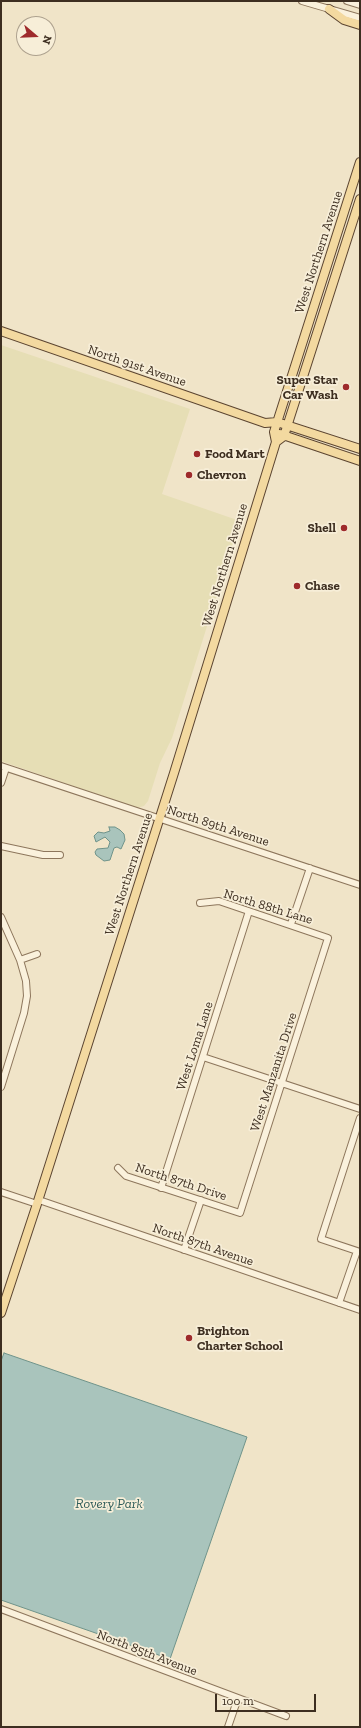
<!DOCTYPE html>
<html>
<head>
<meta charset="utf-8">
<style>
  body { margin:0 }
  #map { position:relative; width:361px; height:1728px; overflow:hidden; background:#f0e4c8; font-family:"Zilla Slab",serif }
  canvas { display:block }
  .frame { position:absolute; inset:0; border:2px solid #3d2e20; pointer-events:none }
  .north { position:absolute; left:16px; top:16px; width:40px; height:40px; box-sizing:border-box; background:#f7eed8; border:1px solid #ada18e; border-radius:50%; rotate:109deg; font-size:11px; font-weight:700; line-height:16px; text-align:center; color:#3d2e20 }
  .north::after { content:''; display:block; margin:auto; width:14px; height:18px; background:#9e2a2b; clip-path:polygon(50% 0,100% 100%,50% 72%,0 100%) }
  .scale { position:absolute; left:215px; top:1694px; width:101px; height:18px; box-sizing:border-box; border:2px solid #3d2e20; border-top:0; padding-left:5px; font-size:12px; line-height:14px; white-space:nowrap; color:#3d2e20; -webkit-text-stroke:3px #f7eed8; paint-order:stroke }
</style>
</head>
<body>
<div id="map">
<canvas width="361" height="1728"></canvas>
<div class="frame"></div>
<div class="north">N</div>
<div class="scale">100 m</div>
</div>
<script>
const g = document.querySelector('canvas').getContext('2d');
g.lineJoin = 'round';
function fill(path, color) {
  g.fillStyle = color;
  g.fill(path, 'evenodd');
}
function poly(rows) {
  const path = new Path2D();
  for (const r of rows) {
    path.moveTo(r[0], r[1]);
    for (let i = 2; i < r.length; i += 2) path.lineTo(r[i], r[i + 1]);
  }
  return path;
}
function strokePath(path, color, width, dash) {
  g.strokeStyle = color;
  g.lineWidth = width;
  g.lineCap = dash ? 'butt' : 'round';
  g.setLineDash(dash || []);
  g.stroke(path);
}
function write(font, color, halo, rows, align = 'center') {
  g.font = font + ' "Zilla Slab",serif';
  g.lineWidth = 3.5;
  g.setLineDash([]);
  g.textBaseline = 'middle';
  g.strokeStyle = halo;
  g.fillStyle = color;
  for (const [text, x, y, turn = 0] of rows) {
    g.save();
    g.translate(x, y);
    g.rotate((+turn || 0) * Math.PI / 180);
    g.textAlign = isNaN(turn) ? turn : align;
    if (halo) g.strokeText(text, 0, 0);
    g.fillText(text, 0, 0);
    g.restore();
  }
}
const farmland = poly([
  [1,345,190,409,162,494,240,521,172,738,160,763,148,801,144,806,137,808,1,761]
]);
const water = poly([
  [109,827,115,827,120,830,124,834,125,840,121,849,117,847,114,848,110,860,104,861,96,855,95,852,97,849,108,848,110,842,105,837,96,842,94,836,98,832,104,833,110,831,109,827],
  [4,1353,247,1437,170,1659,1,1600,1,1361,4,1353]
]);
const minor = poly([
  [302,1,360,18],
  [347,1,360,5],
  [1,766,360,885],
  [1,783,6,768],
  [1,846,43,855,60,855],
  [1,917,20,960,26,981,27,996,24,1013,1,1087],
  [291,924,310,868],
  [20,960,37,954],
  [203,1057,360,1109],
  [360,1118,321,1239,360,1252],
  [118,1168,126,1176,240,1213,328,938,219,901,200,903],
  [161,1188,249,911],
  [1,1192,37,1204],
  [39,1200,360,1310],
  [184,1250,201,1200],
  [339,1303,357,1251],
  [1,1609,286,1716],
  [228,1727,238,1698]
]);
const major = poly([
  [329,9,344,20,360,25],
  [1,331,265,423,277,422,360,449],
  [280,434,360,461],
  [276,442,284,436,360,199],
  [1,1313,37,1204,174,773,276,442,274,432,360,162]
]);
const markers = [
  [346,387,4,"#9e2a2b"],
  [197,454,4,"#9e2a2b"],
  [189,475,4,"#9e2a2b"],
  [344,528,4,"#9e2a2b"],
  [297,586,4,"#9e2a2b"],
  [189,1338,4,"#9e2a2b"]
];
const streetNames = [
  ["West Northern Avenue",319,252,-72],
  ["North 91st Avenue",137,366,19],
  ["West Northern Avenue",225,565,-73],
  ["North 89th Avenue",218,826,18],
  ["West Northern Avenue",129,874,-72],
  ["North 88th Lane",268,907,17],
  ["West Loma Lane",195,1046,-72],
  ["West Manzanita Drive",274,1072,-72],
  ["North 87th Drive",181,1182,18],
  ["North 87th Avenue",203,1245,19],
  ["North 85th Avenue",147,1653,21]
];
const poiNames = [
  ["Super Star",338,380,"right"],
  ["Car Wash",338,395,"right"],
  ["Food Mart",205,454],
  ["Chevron",197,475],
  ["Shell",336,528,"right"],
  ["Chase",305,586],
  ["Brighton",197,1331],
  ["Charter School",197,1346]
];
const waterNames = [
  ["Rovery Park",109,1504]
];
fill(farmland, '#e6deb5');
fill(water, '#a9c4bc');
strokePath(water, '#6f938a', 1);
strokePath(minor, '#8d765c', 8);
strokePath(major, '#5b4430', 10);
strokePath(minor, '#faf1dc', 6);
strokePath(major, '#f3d9a0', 8);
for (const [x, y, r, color] of markers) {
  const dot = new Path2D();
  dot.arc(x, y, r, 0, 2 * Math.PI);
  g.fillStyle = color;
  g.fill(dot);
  strokePath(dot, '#f7eed8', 1.5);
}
write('13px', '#3d2e20', '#f7eed8', streetNames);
write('bold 13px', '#3d2e20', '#f7eed8', poiNames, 'left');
write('italic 14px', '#2f5d5a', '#f7eed8', waterNames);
</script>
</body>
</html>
